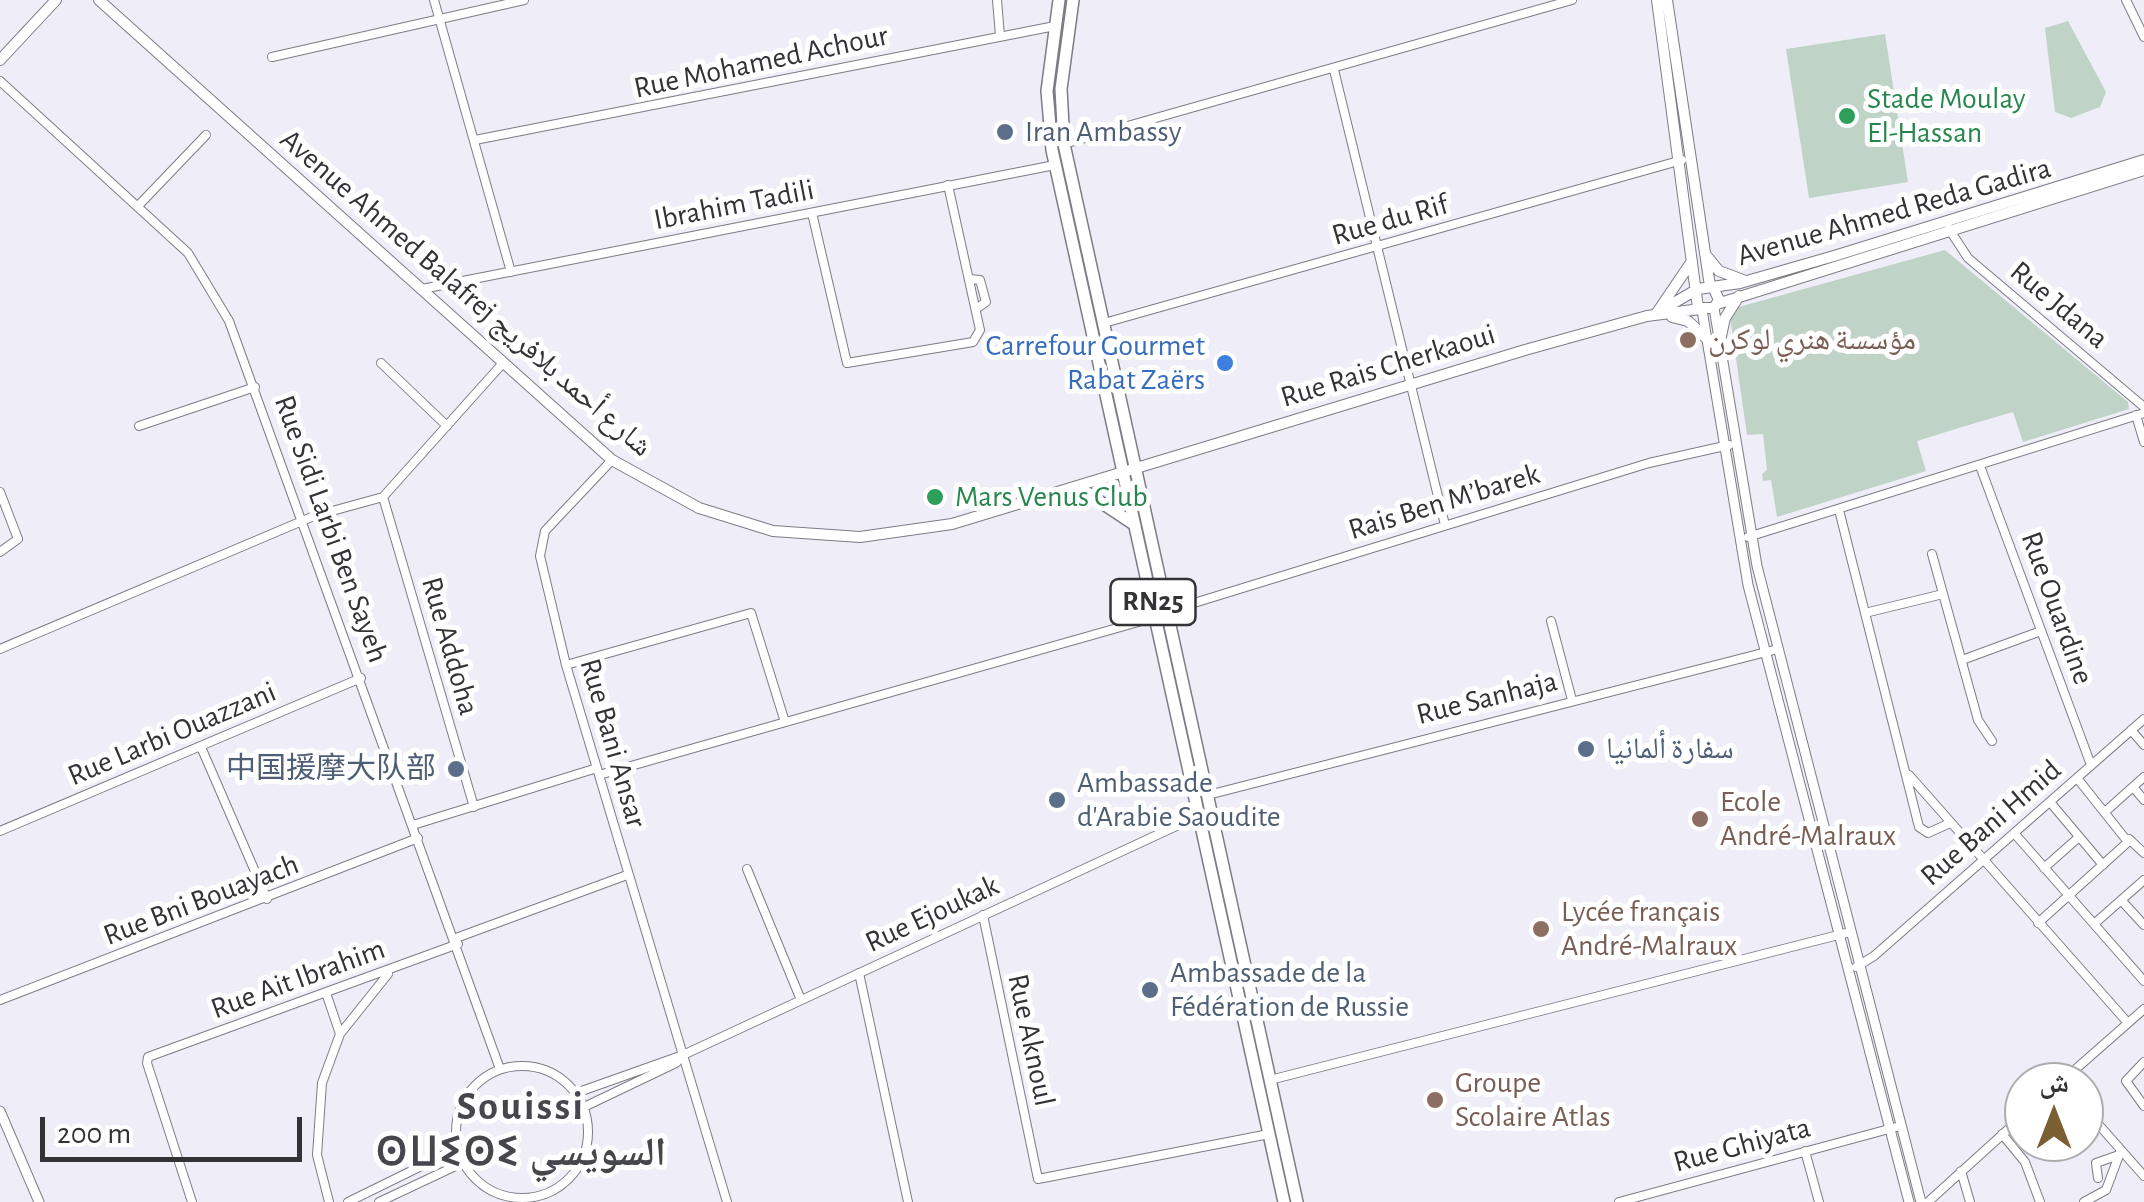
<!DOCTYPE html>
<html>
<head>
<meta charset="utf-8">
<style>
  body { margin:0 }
  #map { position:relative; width:2144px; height:1202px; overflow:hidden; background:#efeef8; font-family:"Alegreya Sans","Noto Naskh Arabic",sans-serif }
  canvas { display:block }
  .north { position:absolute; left:2004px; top:1062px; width:100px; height:100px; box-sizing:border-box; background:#fff; border:2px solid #adadaf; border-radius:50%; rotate:0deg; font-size:28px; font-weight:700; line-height:40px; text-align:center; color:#333236 }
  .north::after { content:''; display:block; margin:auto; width:35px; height:45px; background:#7b5e31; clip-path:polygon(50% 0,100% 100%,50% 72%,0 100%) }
  .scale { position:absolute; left:40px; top:1117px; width:262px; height:45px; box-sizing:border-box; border:5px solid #333236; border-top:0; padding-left:12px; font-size:30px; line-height:35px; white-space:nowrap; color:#333236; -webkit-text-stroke:8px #fff; paint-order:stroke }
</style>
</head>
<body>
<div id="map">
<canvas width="2144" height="1202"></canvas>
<div class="north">ش</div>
<div class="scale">200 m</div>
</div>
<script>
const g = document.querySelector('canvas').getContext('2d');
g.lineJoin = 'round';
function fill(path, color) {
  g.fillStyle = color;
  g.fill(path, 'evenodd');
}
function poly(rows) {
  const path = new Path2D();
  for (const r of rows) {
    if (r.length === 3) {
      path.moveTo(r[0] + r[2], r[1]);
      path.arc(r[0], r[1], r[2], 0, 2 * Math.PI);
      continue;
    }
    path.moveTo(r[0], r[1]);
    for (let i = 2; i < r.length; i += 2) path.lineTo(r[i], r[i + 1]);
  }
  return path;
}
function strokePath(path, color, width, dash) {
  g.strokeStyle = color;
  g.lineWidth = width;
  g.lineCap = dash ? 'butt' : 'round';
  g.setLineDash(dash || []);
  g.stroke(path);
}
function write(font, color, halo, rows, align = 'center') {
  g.font = font + ' "Alegreya Sans","Noto Naskh Arabic","Noto Sans SC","Noto Sans Tifinagh",sans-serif';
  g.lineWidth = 10;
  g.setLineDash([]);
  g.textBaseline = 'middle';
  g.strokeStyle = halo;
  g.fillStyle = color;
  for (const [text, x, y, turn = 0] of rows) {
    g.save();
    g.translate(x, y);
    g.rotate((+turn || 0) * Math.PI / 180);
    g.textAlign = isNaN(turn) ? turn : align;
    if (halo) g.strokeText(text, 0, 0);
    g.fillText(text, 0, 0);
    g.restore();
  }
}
const green = poly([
  [2068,21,2106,92,2100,107,2071,118,2055,112,2045,28],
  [1885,34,1908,182,1809,198,1786,49],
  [1945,250,2128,402,2129,409,2023,442,2013,412,1962,427,1917,441,1926,471,1777,517,1771,480,1763,481,1762,474,1767,470,1763,434,1747,435,1730,317,1735,308]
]);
const minor = poly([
  [434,0,511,272],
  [997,0,1000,36],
  [2126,0,2144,37],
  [272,57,524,0],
  [1334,70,1445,525],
  [0,81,188,253,229,321,500,1069],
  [475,140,1055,26],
  [1064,144,1572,0],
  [138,206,206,135],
  [812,213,847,363,973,342,980,330,948,185],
  [1949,229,1968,258,2144,407],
  [969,279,980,280,986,302,976,309],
  [422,289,1055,165],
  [1104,323,1682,160],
  [381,363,447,426],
  [2136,415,2144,442],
  [139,426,255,387],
  [612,460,545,531,540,556,566,665,727,1202],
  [1980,466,2091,765],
  [0,492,18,539,0,552],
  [383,497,474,807],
  [1839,510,1919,827,1928,833,1950,823],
  [1748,537,2144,413],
  [1932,554,1978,720,1992,741],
  [1168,611,1649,463,1729,445],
  [1865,613,1943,594],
  [1551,621,1572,700],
  [0,649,314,516,383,497,503,363],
  [1962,660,2041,631],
  [566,665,751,613,785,722],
  [2131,730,2144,745],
  [201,747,267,899],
  [599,775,1156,617],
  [1909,775,2128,1023],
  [2133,787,2144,800],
  [1208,795,1778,649],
  [2050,802,2103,865],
  [2106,811,2144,777],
  [413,825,597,768],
  [0,831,361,678],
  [2014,833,2144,981],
  [2129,839,2144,853],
  [2044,868,2079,837],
  [747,869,801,1000],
  [2121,900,2144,925],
  [983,915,1038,1179,1269,1134],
  [2038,923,2128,842,2077,778],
  [2094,924,2144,880],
  [456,938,627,875],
  [1856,967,1874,956,2144,719],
  [859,973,908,1202],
  [326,993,340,1034],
  [0,1000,418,838],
  [2144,1062,2126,1081,2144,1106],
  [522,1132,66],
  [1270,1080,1850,932],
  [2061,1082,2144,1009],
  [576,1093,683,1055,1200,815],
  [584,1107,676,1063,683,1055],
  [2084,1108,2144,1176],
  [2002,1134,2025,1162,2040,1202],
  [1805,1151,1819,1202],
  [1961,1171,1970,1202],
  [2098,1178,2096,1163,2119,1155],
  [192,1202,147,1063,148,1057,458,944],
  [329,1202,317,1155,322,1083,340,1034,388,974],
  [348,1202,456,1149],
  [379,1202,462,1163],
  [1619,1202,1900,1126],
  [1928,1202,2024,1115],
  [2084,1202,2106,1190,2121,1150]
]);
const tertiary = poly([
  [1714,308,1757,566,1921,1202],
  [1702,310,1748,585,1909,1202],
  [0,1111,39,1202]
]);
const secondary = poly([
  [99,0,612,460,699,508,773,531,860,537,952,524,1525,350,1647,316,1700,309],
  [1657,0,1698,308,1714,308,1719,300,1714,289],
  [1667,0,1710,286],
  [0,60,56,0],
  [1705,254,1719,271,1743,280],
  [1698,289,1740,283,1834,256,2144,160],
  [1717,304,2144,170],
  [1665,308,1696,290],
  [1656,314,1692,261],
  [1672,317,1688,321,1705,337],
  [1719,345,1725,318,1739,296]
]);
const primary = poly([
  [1059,0,1047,91,1052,150,1284,1202],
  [1073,0,1061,89,1064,144,1297,1202],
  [1078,487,1135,525]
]);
const markers = [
  [1847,116,10,"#2e9e5b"],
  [1005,132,10,"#5c6f8a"],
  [1688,340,10,"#8d6e63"],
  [1225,363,10,"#3f7fe0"],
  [935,497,10,"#2e9e5b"],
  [1586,749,10,"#5c6f8a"],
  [456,769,10,"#5c6f8a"],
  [1057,800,10,"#5c6f8a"],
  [1700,819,10,"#8d6e63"],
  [1541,929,10,"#8d6e63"],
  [1150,990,10,"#5c6f8a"],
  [1435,1100,10,"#8d6e63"]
];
const shields = [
  [1153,602,85]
];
const shieldNames = [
  ["RN25",1153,602]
];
const streetNames = [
  ["Rue Mohamed Achour",761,62,-12],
  ["Ibrahim Tadili",734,205,-11],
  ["Avenue Ahmed Reda Gadira",1894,212,-16],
  ["Rue du Rif",1390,220,-16],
  ["Avenue Ahmed Balafrej شارع أحمد بلافريج",466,293,41],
  ["Rue Jdana",2059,305,40],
  ["Rue Rais Cherkaoui",1388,366,-17],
  ["Rais Ben M’barek",1444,502,-17],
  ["Rue Sidi Larbi Ben Sayeh",331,529,70],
  ["Rue Ouardine",2057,608,70],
  ["Rue Addoha",450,646,74],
  ["Rue Sanhaja",1487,698,-14],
  ["Rue Larbi Ouazzani",172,734,-23],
  ["Rue Bani Ansar",613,743,74],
  ["Rue Bani Hmid",1991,823,-41],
  ["Rue Bni Bouayach",201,900,-21],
  ["Rue Ejoukak",932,914,-25],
  ["Rue Ait Ibrahim",298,979,-20],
  ["Rue Aknoul",1031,1040,78],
  ["Rue Ghiyata",1742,1145,-15]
];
const leisureNames = [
  ["Stade Moulay",1867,99],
  ["El-Hassan",1867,133],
  ["Mars Venus Club",955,497]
];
const serviceNames = [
  ["Iran Ambassy",1025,132],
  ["سفارة ألمانيا",1606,749],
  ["中国援摩大队部",436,769,"right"],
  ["Ambassade",1077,783],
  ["d'Arabie Saoudite",1077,817],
  ["Ambassade de la",1170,973],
  ["Fédération de Russie",1170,1007]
];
const educationNames = [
  ["مؤسسة هنري لوكرن",1708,340],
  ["Ecole",1720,802],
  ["André-Malraux",1720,836],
  ["Lycée français",1561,912],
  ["André-Malraux",1561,946],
  ["Groupe",1455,1083],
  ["Scolaire Atlas",1455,1117]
];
const shopNames = [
  ["Carrefour Gourmet",1205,346],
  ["Rabat Zaërs",1205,380]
];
const districtNames = [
  ["Souissi",521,1107],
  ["ⵙⵡⵉⵙⵉ السويسي",521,1153]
];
fill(green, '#bfd3c6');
strokePath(minor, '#7c7c84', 10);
strokePath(tertiary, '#7c7c84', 11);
strokePath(secondary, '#7c7c84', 12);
strokePath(primary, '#7c7c84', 14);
strokePath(minor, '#fff', 8);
strokePath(tertiary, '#fff', 9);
strokePath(secondary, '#fff', 10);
strokePath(primary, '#fff', 11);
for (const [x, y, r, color] of markers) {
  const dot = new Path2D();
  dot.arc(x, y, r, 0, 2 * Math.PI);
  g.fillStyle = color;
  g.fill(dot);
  strokePath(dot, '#fff', 4);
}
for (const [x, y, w] of shields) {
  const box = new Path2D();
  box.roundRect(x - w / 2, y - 23, w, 46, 8);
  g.fillStyle = '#fff';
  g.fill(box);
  strokePath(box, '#333236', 2.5);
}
write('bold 28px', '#333236', null, shieldNames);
write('30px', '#333236', '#fff', streetNames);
write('30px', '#27864d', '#fff', leisureNames, 'left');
write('30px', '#4e5e75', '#fff', serviceNames, 'left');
write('30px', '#785e54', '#fff', educationNames, 'left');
write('30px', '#366cbe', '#fff', shopNames, 'right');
g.letterSpacing = '2.5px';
write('bold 40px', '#46464d', '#fff', districtNames);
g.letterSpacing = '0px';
</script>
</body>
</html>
